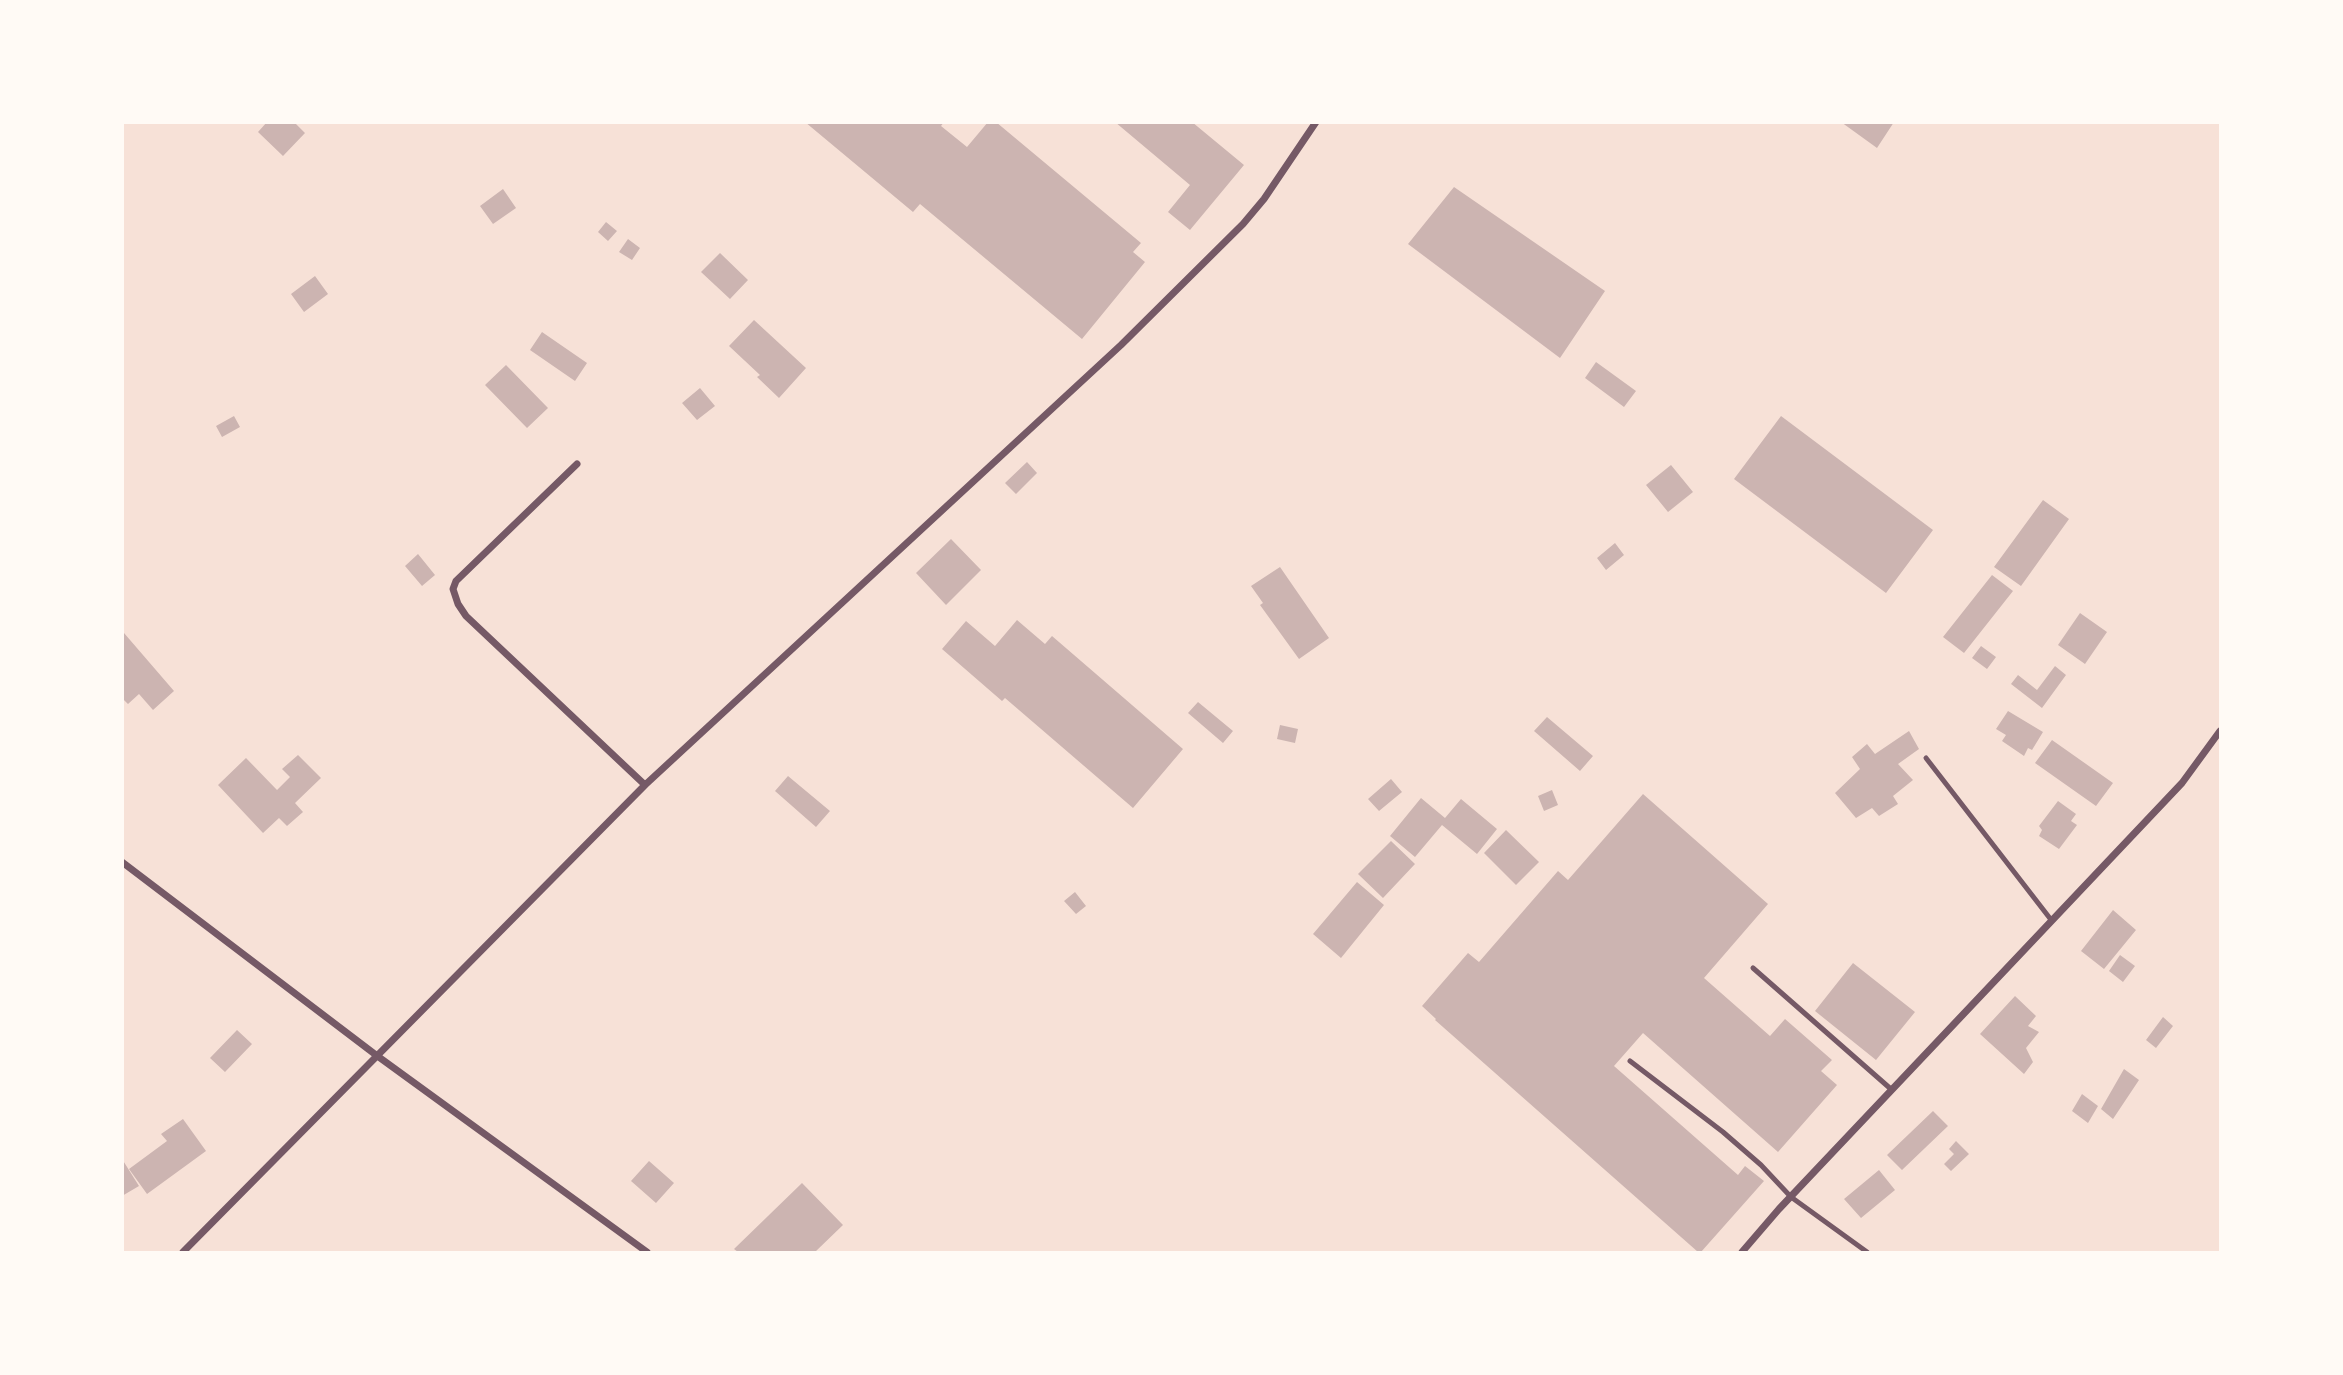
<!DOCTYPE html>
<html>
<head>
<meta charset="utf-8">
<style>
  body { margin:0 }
  #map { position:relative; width:2343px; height:1375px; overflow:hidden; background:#f7e1d7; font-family:"Noto Sans",sans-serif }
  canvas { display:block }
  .frame { position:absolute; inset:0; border:124px solid #fffaf5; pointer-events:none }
</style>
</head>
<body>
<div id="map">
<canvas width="2343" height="1375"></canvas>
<div class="frame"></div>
</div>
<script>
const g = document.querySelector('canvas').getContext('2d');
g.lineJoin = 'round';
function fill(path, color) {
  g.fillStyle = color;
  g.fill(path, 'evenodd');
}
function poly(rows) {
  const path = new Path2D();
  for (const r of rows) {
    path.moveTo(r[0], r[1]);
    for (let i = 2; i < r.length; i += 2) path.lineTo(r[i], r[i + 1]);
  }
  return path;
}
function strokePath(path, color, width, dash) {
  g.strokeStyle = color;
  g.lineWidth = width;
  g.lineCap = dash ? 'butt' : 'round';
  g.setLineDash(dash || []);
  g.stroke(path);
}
const building = poly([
  [267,122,294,122,305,133,283,156,258,132],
  [805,122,944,122,941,126,967,147,988,122,996,122,1141,243,1133,252,1145,262,1082,339,920,204,913,212],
  [1115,122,1192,122,1244,165,1190,230,1168,212,1190,185],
  [1841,122,1894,122,1877,148],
  [1454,187,1605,291,1560,358,1408,244],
  [503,189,516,208,493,224,480,206],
  [606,222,617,231,608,241,598,232],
  [628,239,640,248,632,260,619,252],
  [720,253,748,280,730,299,701,272],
  [315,276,328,294,304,312,291,294],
  [754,320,806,368,779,398,757,377,760,375,729,346],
  [542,332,587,363,575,381,530,350],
  [1596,362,1636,391,1624,407,1585,378],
  [506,365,548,408,527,428,485,385],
  [700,388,715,406,697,420,682,403],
  [234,416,240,427,222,437,216,426],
  [1781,416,1933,530,1886,593,1734,479],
  [1027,462,1037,473,1016,494,1005,483],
  [1671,465,1693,492,1668,512,1646,485],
  [2043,500,2069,519,2021,586,1994,567],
  [951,539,981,570,946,605,916,573],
  [1615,543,1624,555,1606,570,1597,558],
  [418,554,435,575,422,586,405,566],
  [1280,567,1329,638,1299,659,1260,605,1263,603,1251,586],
  [1992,575,2013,591,1964,653,1943,637],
  [2080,613,2107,632,2085,664,2058,645],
  [1017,620,1045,644,1052,636,1183,749,1133,808,1005,698,1002,701,942,649,966,621,995,646],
  [124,633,174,691,153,710,139,694,128,704,122,698],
  [1981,646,1996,657,1987,669,1972,658],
  [2055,666,2066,675,2042,708,2011,684,2018,675,2037,690],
  [1198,702,1233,731,1223,743,1188,713],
  [2008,711,2043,732,2032,750,2028,748,2024,756,2002,741,2006,735,1996,729],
  [1547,717,1593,756,1580,771,1534,731],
  [1280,725,1298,729,1295,743,1277,739],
  [1909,731,1919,749,1898,764,1913,780,1893,796,1898,804,1879,816,1872,808,1856,818,1835,793,1860,769,1852,757,1867,744,1875,754],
  [2052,740,2113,783,2096,806,2035,763],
  [298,755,321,778,295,803,303,812,287,826,279,818,263,833,218,785,246,758,277,790,290,777,282,769],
  [788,776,830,811,816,827,775,791],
  [1391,779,1402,792,1379,811,1368,799],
  [1552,790,1558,805,1544,811,1538,796],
  [1643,794,1768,904,1704,978,1770,1036,1785,1019,1832,1060,1821,1071,1837,1085,1778,1152,1643,1033,1614,1066,1738,1175,1745,1166,1764,1181,1701,1252,1698,1252,1435,1020,1436,1019,1422,1006,1468,953,1479,962,1558,871,1568,880],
  [1421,798,1445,818,1461,799,1497,829,1477,854,1442,825,1415,857,1390,836],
  [2058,801,2076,814,2071,821,2077,825,2059,849,2039,836,2042,830,2039,826],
  [1506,830,1539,862,1516,885,1484,853],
  [1391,841,1415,864,1383,898,1358,874],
  [1357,882,1384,905,1341,958,1313,934],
  [1075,892,1086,906,1076,914,1064,901],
  [2113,910,2136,930,2104,969,2081,951],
  [2120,955,2135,966,2123,982,2109,971],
  [1853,963,1915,1012,1876,1060,1815,1011],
  [2015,996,2036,1016,2028,1026,2039,1032,2026,1048,2033,1062,2024,1074,1980,1034],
  [2163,1017,2173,1026,2156,1048,2146,1040],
  [237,1030,252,1044,225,1072,210,1058],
  [2124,1069,2139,1080,2113,1119,2101,1109],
  [2082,1094,2098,1106,2088,1123,2072,1111],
  [1933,1111,1948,1126,1902,1170,1887,1155],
  [183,1119,206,1151,147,1194,129,1169,167,1141,161,1134],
  [1956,1141,1969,1154,1951,1171,1944,1164,1954,1154,1949,1149],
  [122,1159,139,1186,122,1196],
  [649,1161,674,1183,656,1203,631,1181],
  [1879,1170,1895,1190,1861,1218,1844,1199],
  [802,1183,843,1225,815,1252,738,1252,734,1249]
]);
const service = poly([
  [1926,758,2052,921],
  [1753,968,1892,1090],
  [1630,1061,1723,1132,1761,1165,1791,1197,1867,1252]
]);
const minor = poly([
  [577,464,456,581,453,589,458,604,466,616,645,785],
  [122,862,376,1055,647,1252],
  [183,1252,645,785,1121,345,1243,224,1264,199,1316,122],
  [1742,1252,1779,1209,2182,783,2220,731]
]);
fill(building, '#ccb4b1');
strokePath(service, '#755966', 5);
strokePath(minor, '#755966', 7);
</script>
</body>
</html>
